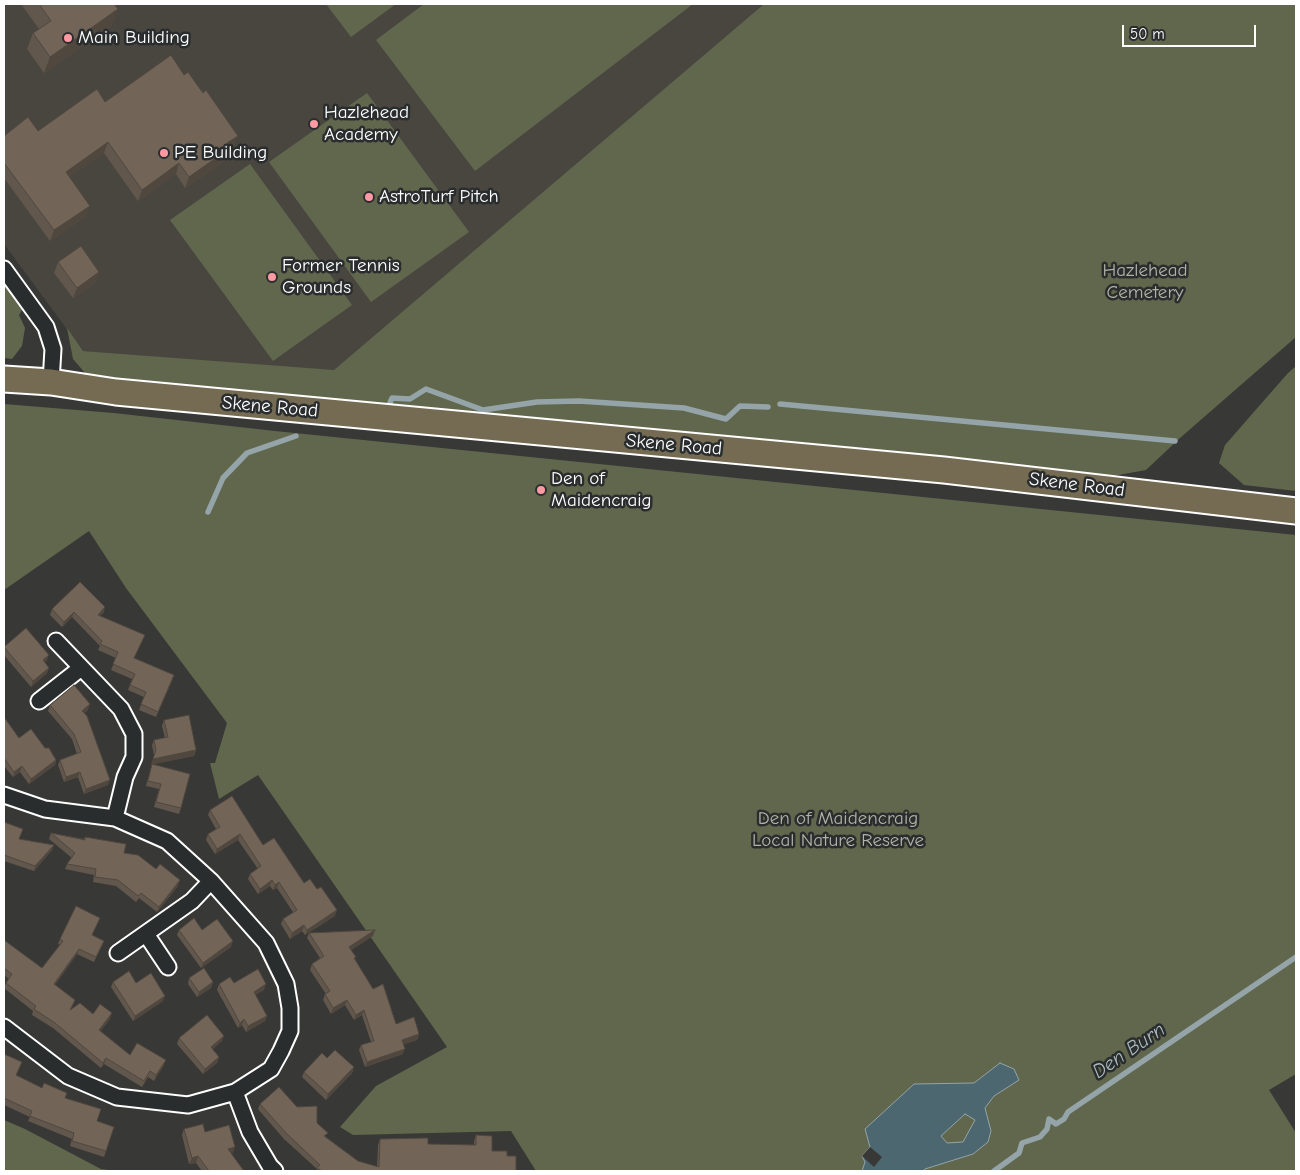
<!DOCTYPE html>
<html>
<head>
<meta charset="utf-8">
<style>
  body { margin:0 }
  #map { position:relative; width:1300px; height:1175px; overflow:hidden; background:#383836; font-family:"Comic Neue",sans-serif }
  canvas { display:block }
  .frame { position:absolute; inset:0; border:5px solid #fff; pointer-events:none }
  .scale { position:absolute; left:1122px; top:25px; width:134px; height:22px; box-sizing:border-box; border:2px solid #fff; border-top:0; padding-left:6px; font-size:15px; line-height:18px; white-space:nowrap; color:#fff; -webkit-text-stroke:4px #2a2d2e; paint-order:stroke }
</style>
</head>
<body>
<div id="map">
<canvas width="1300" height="1175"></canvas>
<div class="frame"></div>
<div class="scale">50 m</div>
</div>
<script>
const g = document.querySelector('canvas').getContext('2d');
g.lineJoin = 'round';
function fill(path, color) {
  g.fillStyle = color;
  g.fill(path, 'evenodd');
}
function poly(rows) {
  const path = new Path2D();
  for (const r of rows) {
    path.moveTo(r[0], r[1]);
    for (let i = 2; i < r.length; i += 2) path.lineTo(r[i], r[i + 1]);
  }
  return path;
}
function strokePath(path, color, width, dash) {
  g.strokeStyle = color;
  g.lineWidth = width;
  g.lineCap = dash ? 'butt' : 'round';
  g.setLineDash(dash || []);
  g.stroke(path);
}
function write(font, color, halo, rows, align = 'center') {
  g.font = font + ' "Comic Neue",sans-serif';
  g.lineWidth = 5;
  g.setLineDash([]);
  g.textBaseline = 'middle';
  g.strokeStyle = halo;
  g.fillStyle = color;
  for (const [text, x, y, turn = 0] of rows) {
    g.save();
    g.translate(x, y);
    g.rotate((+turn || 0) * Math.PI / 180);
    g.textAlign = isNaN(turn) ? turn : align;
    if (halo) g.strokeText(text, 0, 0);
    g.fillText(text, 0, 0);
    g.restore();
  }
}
const built = poly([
  [4,4,764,4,334,371,83,351,4,244]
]);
const green = poly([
  [326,4,396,4,351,37],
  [424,4,693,4,475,171,376,40],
  [764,4,1296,4,1296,337,1180,438,1146,470,1113,476,293,397,92,381,73,359,67,328,83,351,334,370],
  [367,93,469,232,371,302,269,162],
  [250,164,352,305,273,361,170,220],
  [4,282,22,310,19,315,25,328,22,346,12,359,4,358],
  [1296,366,1296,491,1244,485,1219,463,1225,445,1288,373],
  [4,404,114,413,275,431,1296,535,1296,1074,1269,1090,1296,1133,1296,1171,536,1171,511,1131,353,1135,340,1127,376,1086,447,1047,258,775,219,799,210,763,215,763,227,723,126,588,89,531,4,590],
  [4,1120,25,1129,101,1169,117,1171,4,1171]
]);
const water = poly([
  [1000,1063,1014,1069,1019,1080,994,1096,985,1108,991,1131,988,1142,973,1154,925,1169,923,1171,862,1171,865,1162,862,1156,870,1147,865,1129,914,1084,974,1083,1000,1063],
  [965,1114,975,1120,963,1142,947,1143,941,1136,965,1114]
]);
const pier = poly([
  [870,1147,882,1157,874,1167,862,1156]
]);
const stream = poly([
  [780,404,1175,441],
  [387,410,392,398,410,399,426,389,483,410,537,402,579,401,684,408,726,419,740,406,768,407],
  [208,512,223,478,247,453,296,436],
  [994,1171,1019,1153,1022,1143,1040,1137,1047,1129,1049,1119,1056,1124,1064,1119,1068,1112,1296,957]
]);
const minor = poly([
  [4,269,46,327,53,349,51,382],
  [56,641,121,709,134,734,134,757,125,777,115,818],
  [39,701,81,668],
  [4,795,45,809,115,818,167,841,211,881,266,943,286,984,290,1008,290,1031,281,1051,271,1069,235,1092,188,1105,117,1097,68,1076,4,1027],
  [146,934,168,967],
  [118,953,192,901,211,881],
  [235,1092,250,1132,270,1166,275,1171]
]);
const primary = poly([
  [4,379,51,382,116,392,944,470,1296,511]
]);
const wall = poly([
  [21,4,114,4,112,25,44,73,27,49,33,33,39,29],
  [105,102,234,146,230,149,227,159,185,188,176,174,138,201,104,153,69,177,86,216,50,241,4,178,4,136,38,131],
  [58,262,99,272,95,283,73,298,54,273],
  [52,609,104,612,100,616,135,659,172,681,156,717,139,710,144,697,128,690,132,679,111,670,116,658,98,650,100,646,72,617,62,627,50,615],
  [4,647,47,660,44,662,49,668,47,673,31,687,4,655],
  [50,705,88,710,84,713,108,785,84,794,78,777,64,782,58,765,60,760,77,754,72,739,48,711],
  [4,717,19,738,45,748,56,760,55,765,29,784,20,772,13,777,4,766],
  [164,720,196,750,194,756,152,764,181,808,179,814,154,807,159,789,146,786,154,756,152,745,154,740,165,738,162,726],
  [210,810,263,845,304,883,335,916,305,935,302,931,290,939,281,924,283,919,293,912,277,888,273,890,270,886,258,894,248,879,250,874,258,869,238,840,215,854,206,840,208,834,216,829,208,815],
  [4,822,19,839,54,845,52,850,34,871,4,861],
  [51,833,84,839,85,837,124,853,156,869,178,886,157,912,139,898,136,902,116,886,93,882,94,875,65,869,67,864,72,858,49,839],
  [100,918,92,935,104,941,94,962,77,954,55,985,75,1000,71,1009,93,1014,110,1019,100,1031,130,1055,164,1065,154,1081,148,1077,142,1087,104,1064,101,1068,53,1028,32,1015,33,1011,4,988,6,983,9,979,4,975,4,940,42,968,60,945,58,944,60,939],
  [179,930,202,930,231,947,201,968,177,935],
  [309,933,373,936,351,950,355,959,373,989,396,1024,419,1034,417,1040,403,1044,403,1054,365,1067,359,1050,361,1045,371,1042,362,1015,354,1020,345,1005,331,1014,323,1000,325,994,326,994,310,970,312,964,320,958,307,938],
  [189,978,213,982,211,988,197,997,188,984],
  [113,982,136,983,163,1001,133,1021,111,987],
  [234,983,264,990,255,995,267,1016,265,1021,246,1032,242,1025,238,1028,217,990,219,984],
  [179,1038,222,1041,212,1049,219,1057,217,1063,203,1074,177,1044],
  [4,1054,20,1067,16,1076,65,1098,97,1121,114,1127,104,1157,70,1146,72,1139,28,1121,30,1117,4,1105],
  [327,1058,354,1067,352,1073,326,1100,302,1077,304,1072],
  [260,1104,297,1107,317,1123,326,1137,358,1161,377,1167,378,1145,380,1139,428,1144,474,1145,474,1141,476,1135,492,1151,507,1156,516,1171,316,1171,317,1169,284,1139,258,1109],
  [184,1129,205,1132,233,1153,231,1154,244,1171,202,1171,196,1163,189,1164,182,1135]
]);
const shadedWall = poly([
  [118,9,112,25,44,73,50,57],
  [238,136,234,146,230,149,227,159,185,188,189,177,227,143],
  [108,142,104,153,62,183,66,172],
  [179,163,176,174,138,201,142,190],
  [90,206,86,216,50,241,54,230],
  [99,272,95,283,73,298,77,288],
  [105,607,104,612,96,620,98,615],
  [74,612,72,617,62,627,64,622],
  [49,655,47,660,41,666,43,660],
  [49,668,47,673,31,687,33,681],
  [90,704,88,710,80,716,82,711],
  [196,750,194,756,151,765,153,759],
  [56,760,55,765,29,784,31,779],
  [22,766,20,772,13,777,14,772],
  [80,772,78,777,64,782,66,777],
  [110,780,108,785,84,794,86,789],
  [240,834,238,840,215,854,217,849],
  [54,845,52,850,34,871,35,866],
  [180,880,178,886,157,912,159,907],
  [272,880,270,886,258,894,260,889],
  [279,882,277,888,273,890,275,885],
  [337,910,335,916,305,935,307,930],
  [304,925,302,931,290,939,292,933],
  [375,930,373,936,347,953,349,947],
  [233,941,231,947,201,968,203,963],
  [79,949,77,954,52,989,54,984],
  [213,982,211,988,197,997,199,992],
  [266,984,264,990,252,997,254,992],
  [165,996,163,1001,133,1021,135,1016],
  [347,1000,345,1005,331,1014,333,1008],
  [364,1010,362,1015,354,1020,356,1015],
  [112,1013,110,1019,97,1036,99,1030],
  [267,1016,265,1021,246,1032,248,1026],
  [244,1019,242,1025,238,1028,240,1023],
  [419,1034,417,1040,400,1046,402,1040],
  [224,1036,222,1041,209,1053,211,1047],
  [405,1049,403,1054,365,1067,367,1062],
  [219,1057,217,1063,203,1074,205,1069],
  [106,1058,104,1064,101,1068,103,1063],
  [166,1060,164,1065,154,1081,156,1075],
  [354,1067,352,1073,326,1100,328,1094],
  [235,1147,233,1153,226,1155,228,1149],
  [198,1156,196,1163,189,1164,192,1158]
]);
const building = poly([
  [39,4,114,4,118,9,50,57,33,33,51,21,39,4],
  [171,55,184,75,188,72,203,93,206,90,238,136,227,143,230,148,189,177,179,163,142,190,108,142,66,172,90,206,54,230,4,163,4,136,28,117,38,131,97,89,105,102,171,55],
  [81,246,99,272,77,288,58,262,81,246],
  [80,582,105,607,98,615,145,635,134,658,174,675,158,712,141,704,146,692,130,685,135,674,113,664,118,652,100,644,102,641,74,612,64,622,52,609,80,582],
  [26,628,49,655,43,660,49,668,33,681,4,647,26,628],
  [74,685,90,704,82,711,87,716,110,780,86,789,80,772,66,777,60,760,81,752,74,734,50,705,74,685],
  [189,715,196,750,153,759,156,750,154,740,168,737,164,720,189,715],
  [4,717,19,738,31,729,45,748,49,748,56,760,31,779,22,766,14,772,4,758,4,717],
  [152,764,190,774,181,808,156,802,161,784,148,781,152,764],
  [232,796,263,845,274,838,304,883,310,879,317,889,321,887,337,910,307,930,304,925,292,933,283,919,297,910,279,882,275,885,272,880,260,889,250,874,261,866,240,834,217,849,208,834,220,827,210,810,232,796],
  [4,822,23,829,19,839,54,845,35,866,4,855,4,822],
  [51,833,85,840,85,837,126,844,124,853,138,855,156,869,160,864,180,880,159,907,141,893,138,896,118,880,95,877,96,869,67,864,75,853,51,833],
  [76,906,100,918,92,935,104,941,96,957,79,949,54,984,75,1000,70,1010,80,1003,93,1014,100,1004,112,1013,99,1030,130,1055,137,1043,166,1060,156,1075,150,1071,144,1081,106,1058,103,1063,55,1023,34,1009,36,1006,6,983,12,974,4,968,4,940,42,968,63,941,60,939,76,906],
  [194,918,202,930,217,919,233,941,203,963,179,930,194,918],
  [375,930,349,947,356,957,354,958,373,989,383,984,396,1024,414,1017,419,1034,402,1040,405,1049,367,1062,361,1045,374,1041,364,1010,356,1015,347,1000,333,1008,325,994,330,991,312,964,324,956,309,933,375,930],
  [204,968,213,982,199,992,189,978,204,968],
  [258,969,266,984,254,992,267,1016,248,1026,244,1019,240,1023,219,984,230,977,234,983,258,969],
  [129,971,136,983,151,973,165,996,135,1016,113,982,129,971],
  [207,1015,224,1036,211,1047,219,1057,205,1069,179,1038,207,1015],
  [335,1050,354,1067,328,1094,304,1072,322,1053,327,1058,335,1050],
  [4,1054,22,1062,16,1075,42,1088,44,1083,67,1093,65,1098,101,1109,97,1121,114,1127,106,1151,72,1141,74,1133,30,1116,32,1111,4,1098,4,1054],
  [279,1087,297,1107,317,1106,317,1123,328,1133,324,1136,358,1161,379,1167,380,1139,428,1138,428,1144,476,1145,476,1135,492,1136,492,1151,507,1151,507,1156,516,1156,516,1171,322,1171,317,1168,320,1165,286,1133,260,1104,279,1087],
  [203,1124,205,1132,229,1125,235,1147,228,1149,244,1171,209,1171,198,1156,192,1158,184,1129,203,1124]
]);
const markers = [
  [68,38,5,"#ff9aa2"],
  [314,124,5,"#ff9aa2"],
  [164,153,5,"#ff9aa2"],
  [369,197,5,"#ff9aa2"],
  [272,277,5,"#ff9aa2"],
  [541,490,5,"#ff9aa2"]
];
const poiNames = [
  ["Main Building",78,38],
  ["Hazlehead",324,113],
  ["Academy",324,135],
  ["PE Building",174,153],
  ["AstroTurf Pitch",379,197],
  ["Former Tennis",282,266],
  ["Grounds",282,288],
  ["Den of",551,479],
  ["Maidencraig",551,501]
];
const parkNames = [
  ["Hazlehead",1145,271],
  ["Cemetery",1145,293],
  ["Den of Maidencraig",838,819],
  ["Local Nature Reserve",838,841]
];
const streetNames = [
  ["Skene Road",270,407,5],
  ["Skene Road",674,445,5],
  ["Skene Road",1077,485,7]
];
const waterNames = [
  ["Den Burn",1129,1051,-34]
];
fill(built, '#494640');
fill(green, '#61674d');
fill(water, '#4c6770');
strokePath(water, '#94a4a9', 1);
fill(pier, '#383836');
strokePath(stream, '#94a4a9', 5.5);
strokePath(minor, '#fff', 19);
strokePath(primary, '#fff', 29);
strokePath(minor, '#2a2d2e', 15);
strokePath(primary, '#746b52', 25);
fill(wall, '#62574c');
fill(shadedWall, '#50473e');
fill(building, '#726558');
strokePath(building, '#50473e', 1);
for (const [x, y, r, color] of markers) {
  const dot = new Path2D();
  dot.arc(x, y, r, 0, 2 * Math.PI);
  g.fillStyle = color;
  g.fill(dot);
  strokePath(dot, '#2a2d2e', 2);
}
write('19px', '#fff', '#2a2d2e', poiNames, 'left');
write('19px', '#b0b3a6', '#2a2d2e', parkNames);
write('19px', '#fff', '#2a2d2e', streetNames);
write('italic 20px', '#aebbbf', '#2a2d2e', waterNames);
</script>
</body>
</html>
